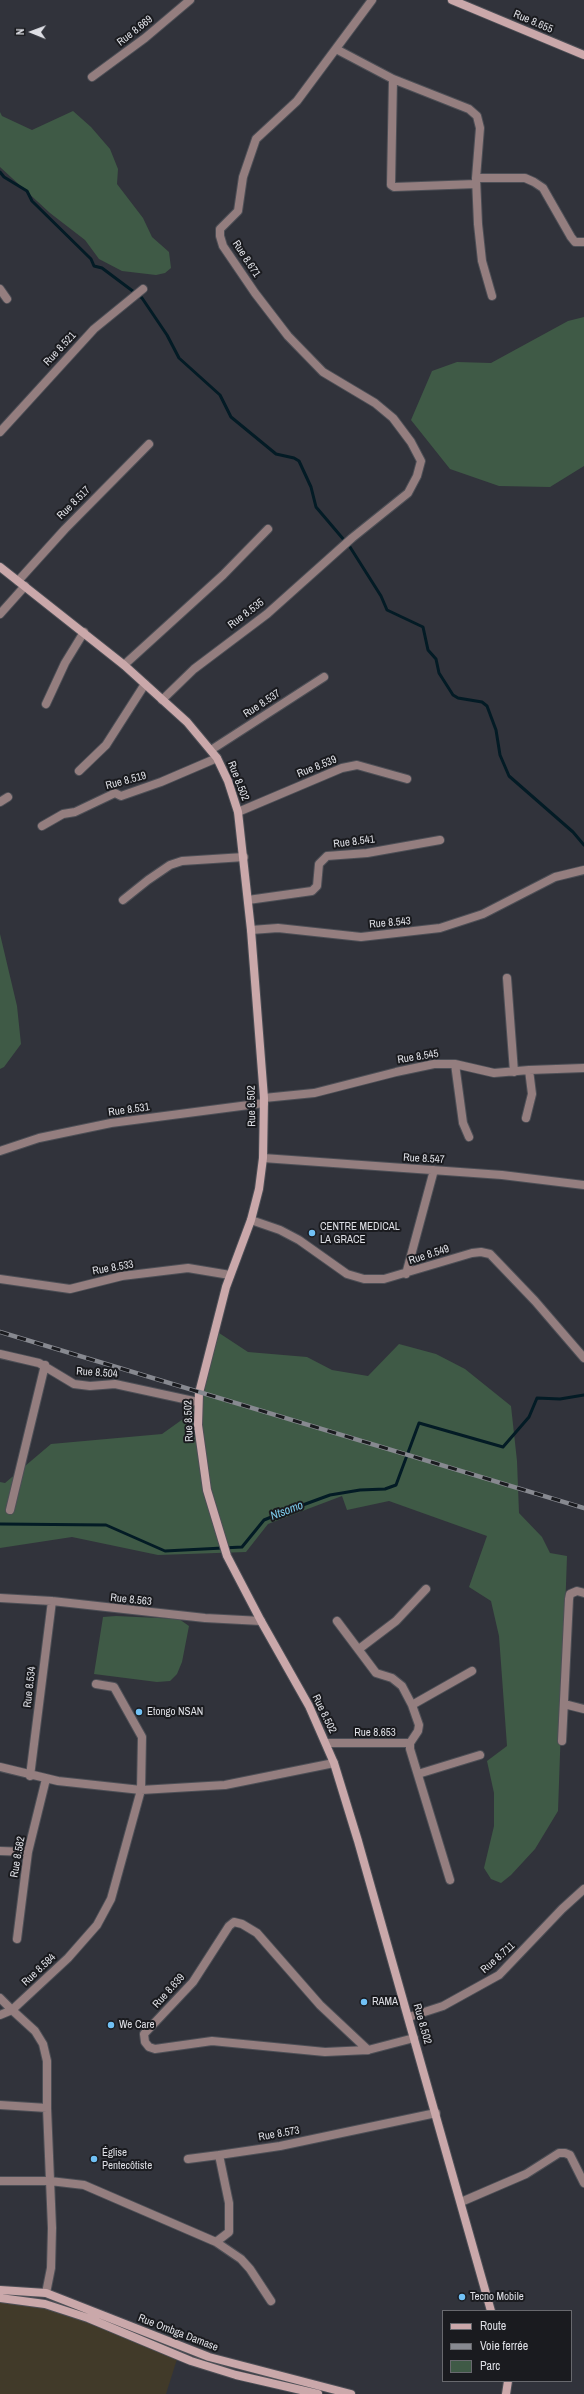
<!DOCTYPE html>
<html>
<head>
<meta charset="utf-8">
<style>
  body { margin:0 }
  #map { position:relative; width:584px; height:2394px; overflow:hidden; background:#31333b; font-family:"Archivo Narrow",sans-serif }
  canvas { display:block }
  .legend { position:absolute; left:442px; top:2310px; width:130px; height:72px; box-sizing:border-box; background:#1a1b1f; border:1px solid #68696e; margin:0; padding:5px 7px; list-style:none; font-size:12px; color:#dedfe5 }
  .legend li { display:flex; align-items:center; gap:8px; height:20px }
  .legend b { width:20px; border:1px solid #68696e }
  .north { position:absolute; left:12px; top:12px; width:40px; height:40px; -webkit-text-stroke:3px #1a1b1f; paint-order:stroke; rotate:271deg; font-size:11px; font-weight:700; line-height:16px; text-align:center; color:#dedfe5 }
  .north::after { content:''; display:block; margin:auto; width:14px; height:18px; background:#dedfe5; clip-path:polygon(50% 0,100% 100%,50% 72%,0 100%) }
</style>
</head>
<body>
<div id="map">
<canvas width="584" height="2394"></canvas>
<ul class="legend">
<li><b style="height:5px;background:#caa8aa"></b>Route</li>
<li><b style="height:5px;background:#878990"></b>Voie ferrée</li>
<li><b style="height:11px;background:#3f5a46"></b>Parc</li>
</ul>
<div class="north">N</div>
</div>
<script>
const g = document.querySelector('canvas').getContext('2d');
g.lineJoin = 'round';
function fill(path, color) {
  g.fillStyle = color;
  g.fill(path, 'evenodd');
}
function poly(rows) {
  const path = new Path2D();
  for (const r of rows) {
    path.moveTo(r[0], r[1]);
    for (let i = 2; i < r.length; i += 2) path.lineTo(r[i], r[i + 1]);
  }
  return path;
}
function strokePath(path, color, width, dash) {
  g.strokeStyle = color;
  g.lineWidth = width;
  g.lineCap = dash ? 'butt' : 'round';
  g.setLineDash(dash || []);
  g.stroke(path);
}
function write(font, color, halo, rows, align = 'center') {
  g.font = font + ' "Archivo Narrow",sans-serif';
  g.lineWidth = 4;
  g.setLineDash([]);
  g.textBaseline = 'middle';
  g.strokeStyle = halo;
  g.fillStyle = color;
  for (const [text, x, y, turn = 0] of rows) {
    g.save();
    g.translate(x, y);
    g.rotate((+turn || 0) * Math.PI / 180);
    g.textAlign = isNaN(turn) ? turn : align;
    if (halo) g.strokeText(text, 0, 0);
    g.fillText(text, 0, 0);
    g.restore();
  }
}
const industrial = poly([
  [0,2298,45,2304,178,2356,166,2394,0,2394]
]);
const green = poly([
  [73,111,91,127,110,149,118,169,117,184,143,218,152,237,169,252,171,268,165,273,156,275,122,271,99,259,85,240,50,213,0,167,0,112,2,116,32,130],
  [584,317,584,466,550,487,499,486,450,469,411,420,432,371,457,362,491,363,568,321],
  [0,934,17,1006,21,1044,4,1067,0,1069],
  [213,1329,248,1352,307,1357,332,1370,368,1376,399,1344,436,1354,465,1369,511,1406,517,1461,519,1513,542,1537,550,1553,567,1556,558,1811,535,1849,511,1875,501,1883,491,1879,484,1868,494,1826,494,1793,487,1761,507,1746,499,1636,491,1601,469,1587,487,1536,389,1501,347,1510,342,1496,268,1524,246,1552,158,1555,72,1537,0,1548,0,1482,5,1483,51,1444,162,1434,183,1419,198,1399],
  [116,1616,179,1619,189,1626,182,1662,177,1674,170,1681,157,1682,94,1674,103,1617]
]);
const stream = poly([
  [0,172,4,177,27,191,32,201,91,259,94,266,102,268,142,298,167,335,179,358,220,395,231,417,276,454,294,458,299,461,311,487,316,507,350,547,381,596,387,610,423,627,428,650,436,659,439,673,453,695,458,698,482,702,487,706,496,730,500,755,509,776,573,832,584,845],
  [0,1524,106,1525,165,1551,242,1547,264,1520,281,1513,330,1495,360,1490,385,1489,396,1485,419,1423,503,1447,529,1417,537,1398,560,1399,584,1395]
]);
const street = poly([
  [336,49,393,79,469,109,477,116,480,128,476,178,478,224,482,261,492,296],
  [92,77,145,38,190,0],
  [393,79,391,185,394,187,476,184],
  [476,178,525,178,534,182,543,188,571,237,575,242,584,242],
  [0,289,7,299],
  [0,432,94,329,143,289],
  [18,581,65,529,149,444],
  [0,614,25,586],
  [124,665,223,575,268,529],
  [162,700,194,669,267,614,352,538,408,493,417,476,421,461,411,442,393,418,375,403,323,372,288,336,255,293,223,246,220,236,220,229,238,211,243,177,256,139,297,101,372,0],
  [46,704,65,663,84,632],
  [211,750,324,677],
  [79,771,106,745,145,684],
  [0,802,8,797],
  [238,812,342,768,357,765,407,779],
  [42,826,63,814,75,812,115,793,121,796,161,782,217,758],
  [123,900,148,880,170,865,182,861,244,857],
  [248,900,312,891,317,886,319,864,327,856,367,853,440,840],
  [251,930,278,928,361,937,440,928,483,914,555,877,584,870],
  [507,978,514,1072],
  [455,1064,463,1123,469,1137],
  [529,1070,584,1068],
  [264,1098,314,1093,396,1072,434,1064,455,1064,494,1073,529,1070,532,1094,526,1118],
  [0,1151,39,1138,111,1123,264,1103],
  [263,1158,502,1175,584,1185],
  [251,1220,280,1230,299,1240,347,1274,364,1279,384,1279,472,1253,481,1252,490,1254,535,1301,584,1358],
  [406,1274,434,1170],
  [0,1279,70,1289,122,1276,188,1268,230,1275],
  [0,1354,39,1363,74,1384,90,1386,115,1384,198,1402],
  [10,1510,45,1365],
  [0,1598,52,1601,205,1618,261,1621],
  [359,1649,396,1621,426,1589],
  [564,1704,584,1709],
  [412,1705,472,1671],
  [562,1741,569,1599,570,1594,577,1591,584,1593],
  [326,1743,410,1743,418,1731,419,1725,412,1705,402,1686,392,1678,376,1673,337,1621],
  [410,1743,410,1749,450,1880],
  [0,1767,58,1781,141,1790,225,1785,334,1763],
  [418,1774,480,1755],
  [30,1776,52,1601],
  [0,1851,28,1852],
  [17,1939,28,1852,46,1779],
  [0,1998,12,2010,0,2015],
  [409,2017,443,2006,499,1975,562,1909,584,1889],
  [368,2050,320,2005,257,1933,242,1924,234,1922,229,1926,193,1982,144,2034,145,2042,149,2047,155,2049,212,2041,325,2052,368,2050,414,2038],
  [0,2105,47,2108],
  [188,2159,219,2155],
  [0,2181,50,2181,84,2185,216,2242,229,2232,229,2203,219,2155,280,2146,436,2113],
  [461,2202,526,2174,559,2153,565,2153,570,2155,584,2183],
  [216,2242,241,2259,250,2269,271,2301],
  [46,2293,51,2268,52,2228,47,2108,47,2061,43,2044,35,2031,12,2010,68,1958,97,1925,111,1899,141,1790,142,1737,114,1687,96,1684]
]);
const secondary = poly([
  [452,0,584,55],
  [0,567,124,665,187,722,217,758,228,781,238,812,251,930,264,1098,263,1158,259,1189,251,1220,226,1287,199,1393,198,1425,207,1490,227,1556,261,1621,309,1706,334,1763,358,1841,491,2311],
  [0,2290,46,2293,209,2357,351,2394],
  [0,2298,45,2304,88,2318,191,2361,236,2375,318,2394],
  [506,2394,508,2381]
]);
const rail = poly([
  [0,1332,584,1508]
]);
const markers = [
  [312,1233,4,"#71c1f5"],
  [139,1712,4,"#71c1f5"],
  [364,2002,4,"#71c1f5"],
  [111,2025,4,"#71c1f5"],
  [94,2159,4,"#71c1f5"],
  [462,2297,4,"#71c1f5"]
];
const streetNames = [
  ["Rue 8.655",533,22,23],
  ["Rue 8.669",135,31,-38],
  ["Rue 8.671",246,259,57],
  ["Rue 8.521",60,349,-47],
  ["Rue 8.517",74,503,-45],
  ["Rue 8.535",246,614,-37],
  ["Rue 8.537",262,704,-33],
  ["Rue 8.539",317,767,-22],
  ["Rue 8.519",126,781,-15],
  ["Rue 8.502",238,781,69],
  ["Rue 8.541",354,842,-7],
  ["Rue 8.543",390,923,-5],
  ["Rue 8.545",418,1057,-9],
  ["Rue 8.502",252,1106,-91],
  ["Rue 8.531",129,1110,-8],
  ["Rue 8.547",424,1159,3],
  ["Rue 8.549",429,1255,-18],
  ["Rue 8.533",113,1268,-10],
  ["Rue 8.504",97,1373,4],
  ["Rue 8.502",189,1421,-92],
  ["Rue 8.563",131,1600,6],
  ["Rue 8.534",30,1687,-83],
  ["Rue 8.502",324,1714,64],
  ["Rue 8.653",375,1733],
  ["Rue 8.582",18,1857,-80],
  ["Rue 8.711",498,1958,-41],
  ["Rue 8.584",39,1970,-43],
  ["Rue 8.639",169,1991,-48],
  ["Rue 8.502",422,2024,74],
  ["Rue 8.573",279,2134,-10],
  ["Rue Ombga Damase",178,2333,21]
];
const poiNames = [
  ["CENTRE MEDICAL",320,1227],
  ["LA GRACE",320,1240],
  ["Etongo NSAN",147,1712],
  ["RAMA",372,2002],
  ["We Care",119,2025],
  ["Église",102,2153],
  ["Pentecôtiste",102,2166],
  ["Tecno Mobile",470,2297]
];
const waterNames = [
  ["Ntsomo",287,1511,-21]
];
fill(industrial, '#413a29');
fill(green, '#3f5a46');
strokePath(stream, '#031b25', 3);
strokePath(street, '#4d4f56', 10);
strokePath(secondary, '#4d4f56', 10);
strokePath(street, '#947e7f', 8);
strokePath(secondary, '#caa8aa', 8);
strokePath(rail, '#878990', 4.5);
strokePath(rail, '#1a1b1f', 3, [9]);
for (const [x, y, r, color] of markers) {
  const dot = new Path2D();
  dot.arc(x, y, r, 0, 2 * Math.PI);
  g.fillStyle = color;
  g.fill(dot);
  strokePath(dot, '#1a1b1f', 1.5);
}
write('11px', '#dedfe5', '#1a1b1f', streetNames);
write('11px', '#dedfe5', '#1a1b1f', poiNames, 'left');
write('italic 12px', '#7ccaea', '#1a1b1f', waterNames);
</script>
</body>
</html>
